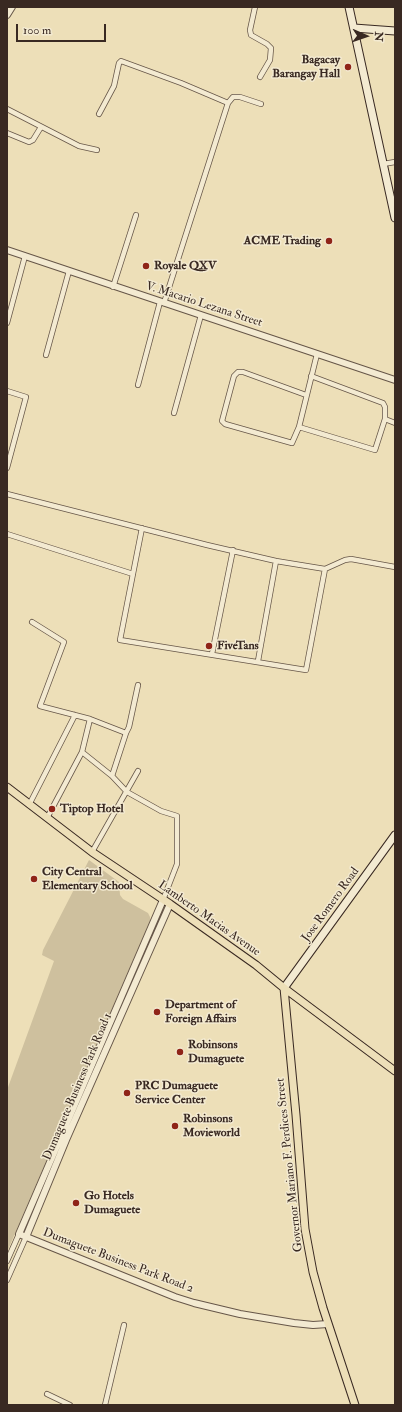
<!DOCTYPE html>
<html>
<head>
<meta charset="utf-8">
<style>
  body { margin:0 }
  #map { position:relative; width:402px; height:1412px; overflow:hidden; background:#eddfb8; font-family:"IM FELL Double Pica",serif }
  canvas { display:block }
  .frame { position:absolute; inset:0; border:8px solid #392922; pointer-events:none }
  .north { position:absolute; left:346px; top:16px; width:40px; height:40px; -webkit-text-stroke:3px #f3ead1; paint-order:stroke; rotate:92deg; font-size:11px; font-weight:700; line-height:16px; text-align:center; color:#392922 }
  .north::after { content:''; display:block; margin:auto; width:14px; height:18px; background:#392922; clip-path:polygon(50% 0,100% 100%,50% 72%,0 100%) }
  .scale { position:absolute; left:16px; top:24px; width:90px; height:18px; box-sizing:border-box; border:2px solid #392922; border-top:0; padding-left:5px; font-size:12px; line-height:14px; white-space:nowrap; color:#392922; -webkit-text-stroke:3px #f3ead1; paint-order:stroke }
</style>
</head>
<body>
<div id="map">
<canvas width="402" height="1412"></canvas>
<div class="frame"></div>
<div class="north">N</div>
<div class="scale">100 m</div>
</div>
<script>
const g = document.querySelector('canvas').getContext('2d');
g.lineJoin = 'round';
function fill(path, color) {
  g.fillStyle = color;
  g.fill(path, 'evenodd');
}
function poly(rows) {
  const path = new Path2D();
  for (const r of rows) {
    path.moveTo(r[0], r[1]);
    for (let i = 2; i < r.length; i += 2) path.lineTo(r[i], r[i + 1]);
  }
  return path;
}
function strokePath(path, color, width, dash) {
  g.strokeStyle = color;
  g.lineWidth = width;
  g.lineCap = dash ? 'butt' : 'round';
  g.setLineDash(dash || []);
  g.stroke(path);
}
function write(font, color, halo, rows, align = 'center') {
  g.font = font + ' "IM FELL Double Pica",serif';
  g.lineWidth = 3;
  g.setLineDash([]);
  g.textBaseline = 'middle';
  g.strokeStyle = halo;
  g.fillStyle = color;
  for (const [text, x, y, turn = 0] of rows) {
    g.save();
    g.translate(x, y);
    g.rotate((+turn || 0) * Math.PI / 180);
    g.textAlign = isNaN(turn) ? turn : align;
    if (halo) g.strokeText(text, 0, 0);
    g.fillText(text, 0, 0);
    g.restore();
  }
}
const green = poly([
  [89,860,119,882,120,895,123,899,148,913,150,917,150,921,7,1252,7,1090,54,961,42,955,43,950]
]);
const minor = poly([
  [255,7,250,30,251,35,267,44,271,48,270,60,260,77],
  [7,109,79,146,97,150],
  [99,114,114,86,119,63,121,61,181,83,228,103],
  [7,133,29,142,33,140,41,127],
  [383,164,395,162],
  [113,287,136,215],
  [164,303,228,103,233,97,240,97,261,104],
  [7,323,25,256],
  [46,355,69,271],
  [311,376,383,403,385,407,385,419],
  [138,385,160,302],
  [7,391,26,397,7,468],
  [306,395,243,372,238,372,234,376,222,421,225,424,292,443,299,427,317,354],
  [174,413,201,315],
  [299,427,375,450,385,419,395,423],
  [7,494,207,545,276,561,325,569,306,670,120,640,142,528],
  [7,534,133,574],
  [325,569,345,560,351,559,395,567],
  [32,622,64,642,40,706,90,719,126,733],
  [212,654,233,550],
  [258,661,276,561],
  [82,752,112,776,127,792,161,811,177,816,177,864,163,900],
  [112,776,126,733,129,727,138,685],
  [29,805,75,715],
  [47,818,82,752,90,719],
  [92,852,138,771],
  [7,1261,19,1234],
  [7,1280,26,1237],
  [47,1394,70,1405],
  [105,1405,124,1325]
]);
const tertiary = poly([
  [7,15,12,7],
  [7,250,395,380],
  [163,900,19,1234,175,1297,194,1303,240,1314,294,1323,313,1325,328,1324],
  [26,1237,66,1140,170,904]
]);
const secondary = poly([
  [349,7,395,218],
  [354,28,395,31],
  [284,988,395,835]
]);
const primary = poly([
  [7,787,92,852,170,904,256,965,284,988,395,1071],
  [284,988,296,1115,305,1229,313,1272,323,1308,355,1405]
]);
const markers = [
  [348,67,4,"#8f2418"],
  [329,241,4,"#8f2418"],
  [146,266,4,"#8f2418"],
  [209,646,4,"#8f2418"],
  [52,809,4,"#8f2418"],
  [34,879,4,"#8f2418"],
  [157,1012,4,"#8f2418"],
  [180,1052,4,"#8f2418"],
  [127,1093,4,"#8f2418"],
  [175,1126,4,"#8f2418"],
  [76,1203,4,"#8f2418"]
];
const poiNames = [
  ["Bagacay",340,60,"right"],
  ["Barangay Hall",340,74,"right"],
  ["ACME Trading",321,241,"right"],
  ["Royale QXV",154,266],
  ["FiveTans",217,646],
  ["Tiptop Hotel",60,809],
  ["City Central",42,872],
  ["Elementary School",42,886],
  ["Department of",165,1005],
  ["Foreign Affairs",165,1019],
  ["Robinsons",188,1045],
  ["Dumaguete",188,1059],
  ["PRC Dumaguete",135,1086],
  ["Service Center",135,1100],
  ["Robinsons",183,1119],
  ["Movieworld",183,1133],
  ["Go Hotels",84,1196],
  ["Dumaguete",84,1210]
];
const streetNames = [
  ["V. Macario Lezana Street",204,305,18],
  ["Jose Romero Road",331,905,-54],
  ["Lamberto Macias Avenue",209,919,35],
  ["Dumaguete Business Park Road 1",78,1087,-67],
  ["Governor Mariano F. Perdices Street",290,1165,-96],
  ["Dumaguete Business Park Road 2",118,1261,21]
];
fill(green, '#cec09e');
strokePath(minor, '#665648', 6);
strokePath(tertiary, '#665648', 8);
strokePath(secondary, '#392922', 9);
strokePath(primary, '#392922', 9);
strokePath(minor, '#f3ead1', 4.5);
strokePath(tertiary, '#f3ead1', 6);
strokePath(secondary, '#f3ead1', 7);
strokePath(primary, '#eddfb8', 7);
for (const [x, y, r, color] of markers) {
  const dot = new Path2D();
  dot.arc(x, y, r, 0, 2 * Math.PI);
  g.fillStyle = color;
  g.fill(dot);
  strokePath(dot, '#f3ead1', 1.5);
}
write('bold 12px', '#392922', '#f3ead1', poiNames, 'left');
write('12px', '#392922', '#f3ead1', streetNames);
</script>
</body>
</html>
